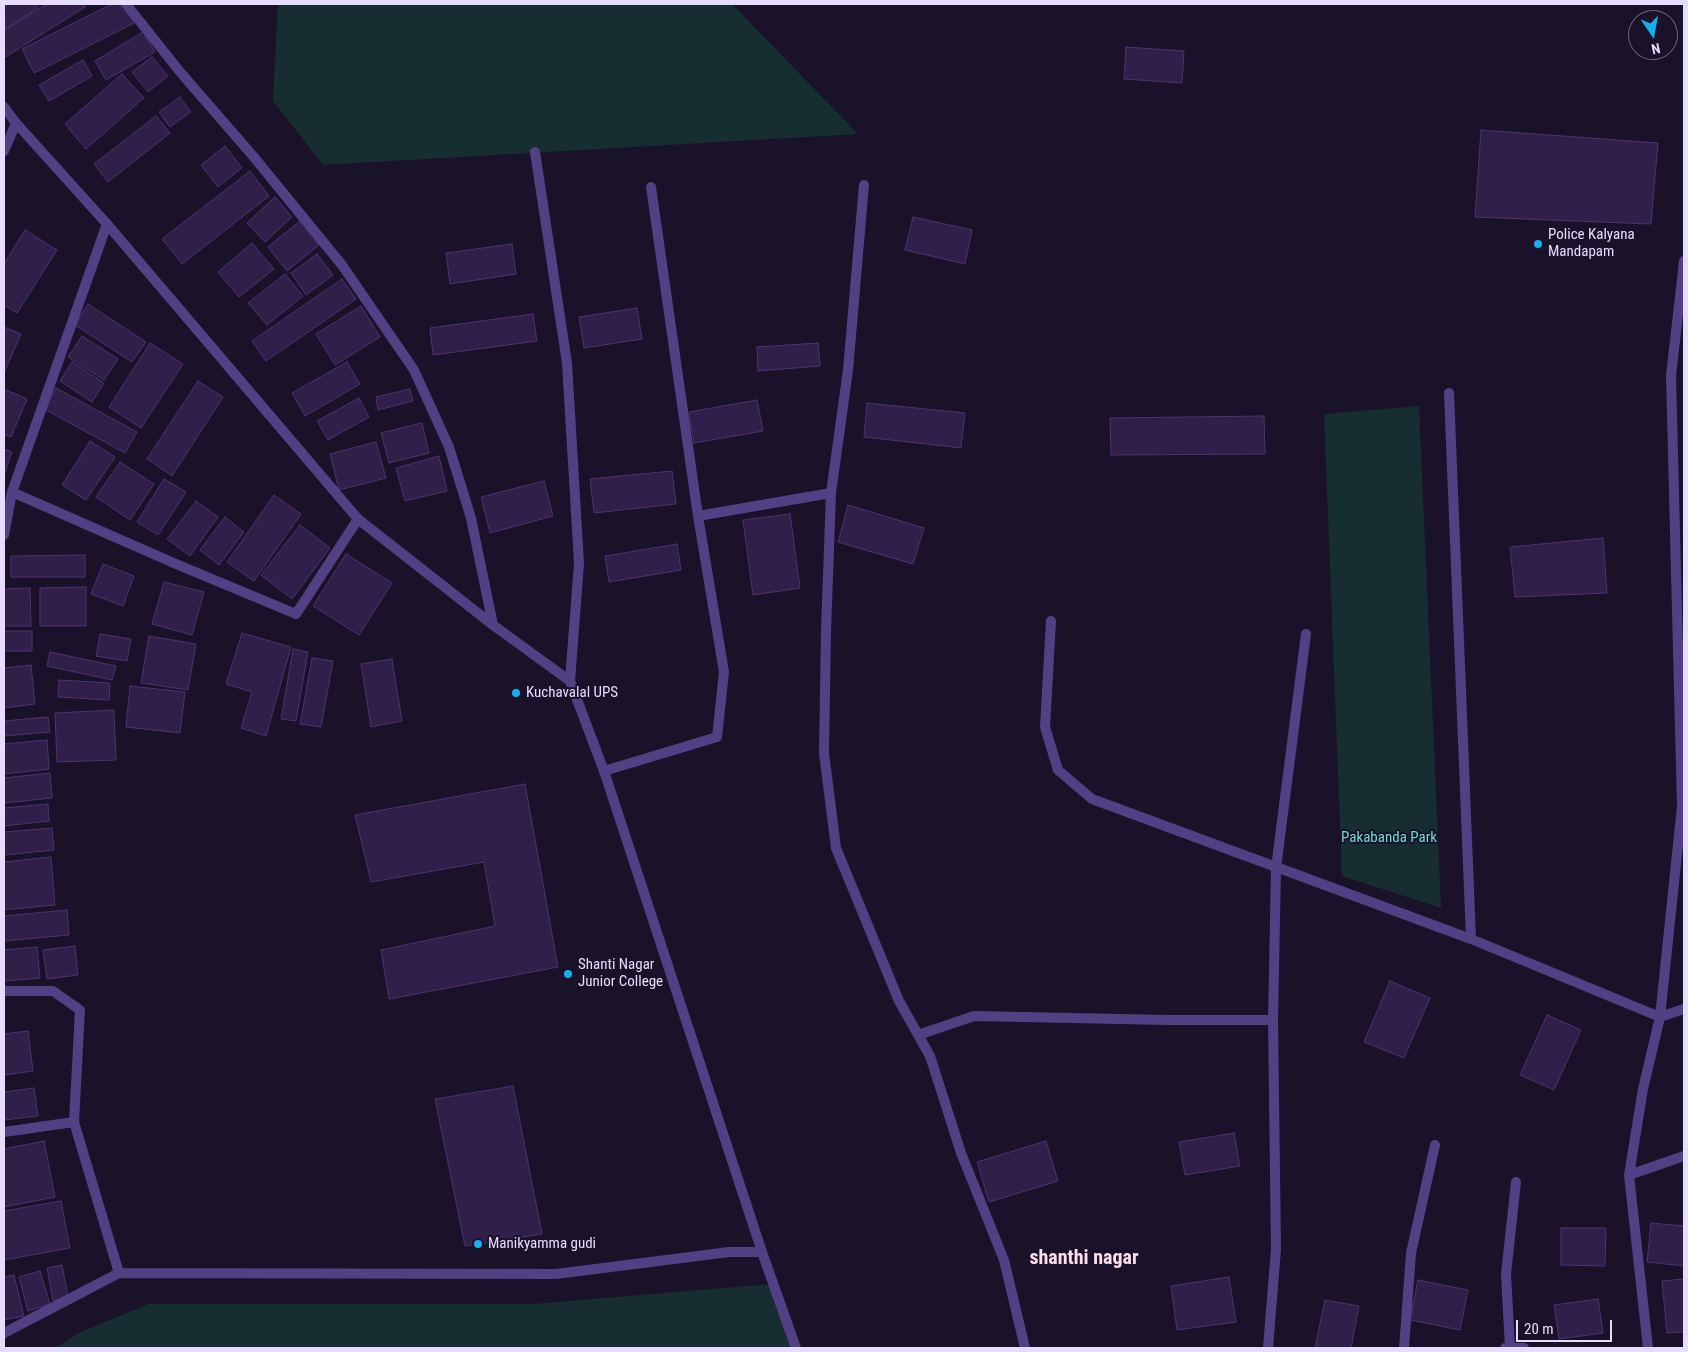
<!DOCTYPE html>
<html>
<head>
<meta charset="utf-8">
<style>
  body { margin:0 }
  #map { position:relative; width:1688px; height:1352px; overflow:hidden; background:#1a1228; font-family:"Roboto Condensed",sans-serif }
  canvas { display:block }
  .frame { position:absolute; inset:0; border:5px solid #e6dcfd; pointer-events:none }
  .north { position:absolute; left:1628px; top:10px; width:50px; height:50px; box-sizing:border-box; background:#1a1228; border:1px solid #6c637d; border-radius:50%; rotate:168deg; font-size:14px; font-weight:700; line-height:20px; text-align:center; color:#e6dcfd }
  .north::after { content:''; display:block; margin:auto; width:18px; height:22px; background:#15aeef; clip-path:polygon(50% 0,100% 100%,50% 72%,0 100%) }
  .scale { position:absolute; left:1516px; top:1320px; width:96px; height:22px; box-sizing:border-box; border:2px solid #e6dcfd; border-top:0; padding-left:6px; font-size:15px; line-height:18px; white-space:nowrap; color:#e6dcfd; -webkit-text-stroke:4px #1a1228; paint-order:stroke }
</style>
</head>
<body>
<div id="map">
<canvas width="1688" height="1352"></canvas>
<div class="frame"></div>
<div class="north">N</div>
<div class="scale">20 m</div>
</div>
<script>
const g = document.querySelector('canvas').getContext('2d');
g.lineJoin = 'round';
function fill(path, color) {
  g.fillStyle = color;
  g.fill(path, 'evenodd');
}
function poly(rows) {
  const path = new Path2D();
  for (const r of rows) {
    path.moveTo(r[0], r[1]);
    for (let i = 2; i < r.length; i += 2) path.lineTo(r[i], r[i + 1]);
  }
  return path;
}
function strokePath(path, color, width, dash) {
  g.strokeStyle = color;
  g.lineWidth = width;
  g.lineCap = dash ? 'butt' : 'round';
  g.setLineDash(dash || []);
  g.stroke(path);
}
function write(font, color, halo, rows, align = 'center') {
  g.font = font + ' "Roboto Condensed",sans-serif';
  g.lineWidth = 4;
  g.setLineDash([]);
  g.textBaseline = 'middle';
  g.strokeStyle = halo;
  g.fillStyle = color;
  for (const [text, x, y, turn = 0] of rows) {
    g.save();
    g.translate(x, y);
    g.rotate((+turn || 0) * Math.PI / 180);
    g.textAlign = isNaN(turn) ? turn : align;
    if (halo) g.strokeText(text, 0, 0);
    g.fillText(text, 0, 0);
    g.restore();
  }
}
const green = poly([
  [278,4,732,4,858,134,323,165,273,101],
  [1419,406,1441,908,1342,876,1324,414],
  [770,1284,794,1348,55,1348,79,1333,148,1304,534,1304]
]);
const building = poly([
  [4,4,35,4,38,8,5,29,4,4],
  [47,4,83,4,85,7,4,58,4,31,47,4],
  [112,4,124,4,134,23,34,73,22,49,112,4],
  [143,32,155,52,106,80,95,61,143,32],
  [1126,47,1184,51,1182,83,1124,79,1126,47],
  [152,57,168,76,148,92,132,72,152,57],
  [83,60,92,76,49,101,39,85,83,60],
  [122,74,144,98,86,149,65,124,122,74],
  [180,97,191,112,170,127,159,112,180,97],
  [156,116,170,133,108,182,94,164,156,116],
  [1481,130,1658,143,1651,224,1475,217,1481,130],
  [225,146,242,168,218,187,201,165,225,146],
  [250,171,269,196,182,264,162,239,250,171],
  [275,197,292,217,265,242,247,223,275,197],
  [913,217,972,230,965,264,905,250,913,217],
  [300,221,319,245,287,271,268,247,300,221],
  [25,230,57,250,17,313,4,305,4,264,25,230],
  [252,243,274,269,239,297,218,272,252,243],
  [512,244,516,274,450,284,446,253,512,244],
  [317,254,333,275,306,295,291,273,317,254],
  [285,274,303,296,267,325,248,303,285,274],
  [342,279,356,299,266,361,252,341,342,279],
  [88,304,146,342,132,362,75,325,88,304],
  [361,306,380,337,335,365,316,334,361,306],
  [637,308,642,339,584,348,579,317,637,308],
  [533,314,537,341,433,355,430,328,533,314],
  [4,327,21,334,4,373,4,327],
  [82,336,118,359,104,380,68,357,82,336],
  [150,343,183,364,141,428,109,407,150,343],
  [818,343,820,366,758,371,757,347,818,343],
  [72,362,104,383,92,402,60,381,72,362],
  [347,362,360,384,305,416,292,393,347,362],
  [198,381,223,397,172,476,147,459,198,381],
  [56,388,137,432,125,453,44,409,56,388],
  [4,389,27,399,11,437,4,435,4,389],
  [410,389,413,401,378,410,376,397,410,389],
  [359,398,369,417,328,440,317,421,359,398],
  [757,400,763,431,694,443,689,412,757,400],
  [867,403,965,413,961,448,864,437,867,403],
  [1264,416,1265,454,1111,455,1110,418,1264,416],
  [422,423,429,453,389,463,381,433,422,423],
  [90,441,115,457,86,500,62,485,90,441],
  [376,442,386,478,339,490,330,454,376,442],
  [4,449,12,452,4,475,4,449],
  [439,456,447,491,405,501,396,468,439,456],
  [120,462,154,484,130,520,96,497,120,462],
  [672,471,676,504,594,513,590,479,672,471],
  [164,479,186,492,158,535,137,522,164,479],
  [544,481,553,516,490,533,481,497,544,481],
  [274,495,301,514,254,581,227,562,274,495],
  [196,501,218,517,190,556,167,539,196,501],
  [848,505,924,528,913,564,838,542,848,505],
  [790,514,800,588,753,595,743,520,790,514],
  [225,517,244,532,219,565,200,550,225,517],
  [300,525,330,548,292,599,261,575,300,525],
  [1603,538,1607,593,1515,597,1510,547,1603,538],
  [677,544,681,570,609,582,605,556,677,544],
  [346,554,392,583,359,635,313,606,346,554],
  [85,555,85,577,11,577,11,556,85,555],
  [103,564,134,576,123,606,91,594,103,564],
  [164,582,204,592,192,635,152,624,164,582],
  [86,587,86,626,40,626,40,588,86,587],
  [30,588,31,626,4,626,4,589,30,588],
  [4,631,32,631,32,651,4,651,4,631],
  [242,633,291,647,266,736,241,728,252,692,226,684,242,633],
  [100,634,131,639,127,661,96,656,100,634],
  [149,636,196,644,188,690,141,683,149,636],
  [293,649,308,652,296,721,281,719,293,649],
  [50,652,116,666,112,680,47,666,50,652],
  [312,658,333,661,321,727,300,724,312,658],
  [392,659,402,721,371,727,361,664,392,659],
  [31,665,35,704,4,708,4,668,31,665],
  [59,680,110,683,109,700,58,697,59,680],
  [130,686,185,692,180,733,126,727,130,686],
  [114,710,116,760,57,762,55,713,114,710],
  [48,717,50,732,4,736,4,721,48,717],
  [47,740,49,769,4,774,4,744,47,740],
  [50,773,52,798,4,803,4,778,50,773],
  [525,784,558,967,389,999,381,950,495,926,484,862,371,882,355,815,525,784],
  [48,804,49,821,4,826,4,808,48,804],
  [52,828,54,850,4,855,4,832,52,828],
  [51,857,55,905,4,910,4,862,51,857],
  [67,910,69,935,4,941,4,916,67,910],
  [75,946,78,975,47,979,43,950,75,946],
  [37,947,40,978,4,981,4,950,37,947],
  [1390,981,1430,998,1404,1058,1364,1042,1390,981],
  [1547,1015,1581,1030,1554,1090,1520,1075,1547,1015],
  [28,1031,33,1071,4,1075,4,1034,28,1031],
  [513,1086,542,1234,465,1246,435,1099,513,1086],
  [34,1088,38,1116,4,1120,4,1092,34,1088],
  [1234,1133,1240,1166,1185,1175,1179,1142,1234,1133],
  [44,1141,55,1197,4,1207,4,1149,44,1141],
  [1046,1141,1058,1181,989,1202,977,1162,1046,1141],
  [61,1201,70,1248,4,1260,4,1211,61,1201],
  [1651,1223,1684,1226,1684,1266,1647,1262,1651,1223],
  [1561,1228,1606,1228,1605,1266,1561,1265,1561,1228],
  [62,1265,68,1297,53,1301,47,1268,62,1265],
  [40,1271,50,1304,28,1311,19,1277,40,1271],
  [14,1275,24,1316,4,1320,4,1277,14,1275],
  [1229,1277,1236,1322,1177,1330,1171,1286,1229,1277],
  [1684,1279,1684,1332,1667,1333,1662,1281,1684,1279],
  [1418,1280,1468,1290,1460,1330,1410,1320,1418,1280],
  [1598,1299,1603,1333,1559,1339,1554,1305,1598,1299],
  [1325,1300,1359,1306,1351,1348,1315,1348,1325,1300]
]);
const minor = poly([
  [126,4,181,73,253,156,342,265,414,370,449,447,471,518,493,625],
  [4,151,16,123],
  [535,152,567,363,579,563,570,681],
  [864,185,848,370,831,493,826,631,824,753,836,848,899,1001,930,1056,961,1153,1004,1260,1025,1348],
  [1449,393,1471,939],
  [12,492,176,564,296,614,358,519],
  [698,516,831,493],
  [4,535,12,492,107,224],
  [1051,621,1045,727,1058,770,1092,799,1471,939,1660,1017,1684,1009],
  [604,771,717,737,724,672,698,516,651,187],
  [4,991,53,991,80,1010,74,1122,119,1273],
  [918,1035,974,1016,1169,1020,1273,1020],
  [4,1132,74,1122],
  [1629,1175,1684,1156],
  [4,1333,119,1273,556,1274,729,1252,762,1252],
  [1268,1348,1276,1249,1273,1020,1276,868,1306,634],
  [1404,1348,1411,1253,1435,1145],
  [1505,1348,1524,1348],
  [1510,1348,1506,1274,1516,1182],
  [1648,1348,1629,1175,1643,1089,1660,1017,1682,806,1671,376,1684,261]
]);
const tertiary = poly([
  [4,107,16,123,107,224,358,519,493,625,570,681,604,771,762,1252,796,1348]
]);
const markers = [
  [1538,244,5,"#15aeef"],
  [516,693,5,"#15aeef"],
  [568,974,5,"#15aeef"],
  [478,1244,5,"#15aeef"]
];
const poiNames = [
  ["Police Kalyana",1548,235],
  ["Mandapam",1548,252],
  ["Kuchavalal UPS",526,693],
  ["Shanti Nagar",578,965],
  ["Junior College",578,982],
  ["Manikyamma gudi",488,1244]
];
const parkNames = [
  ["Pakabanda Park",1389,838]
];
const districtNames = [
  ["shanthi nagar",1084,1259]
];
fill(green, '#162d32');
fill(building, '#301f48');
strokePath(building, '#4c3372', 1);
strokePath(minor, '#514184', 10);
strokePath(tertiary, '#514184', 10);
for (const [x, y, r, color] of markers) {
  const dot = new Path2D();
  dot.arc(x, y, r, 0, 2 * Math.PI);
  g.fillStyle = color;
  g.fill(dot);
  strokePath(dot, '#1a1228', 2);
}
write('15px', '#e6dcfd', '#1a1228', poiNames, 'left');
write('15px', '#6cd9d3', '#1a1228', parkNames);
write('bold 20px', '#fddeeb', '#1a1228', districtNames);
</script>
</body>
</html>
